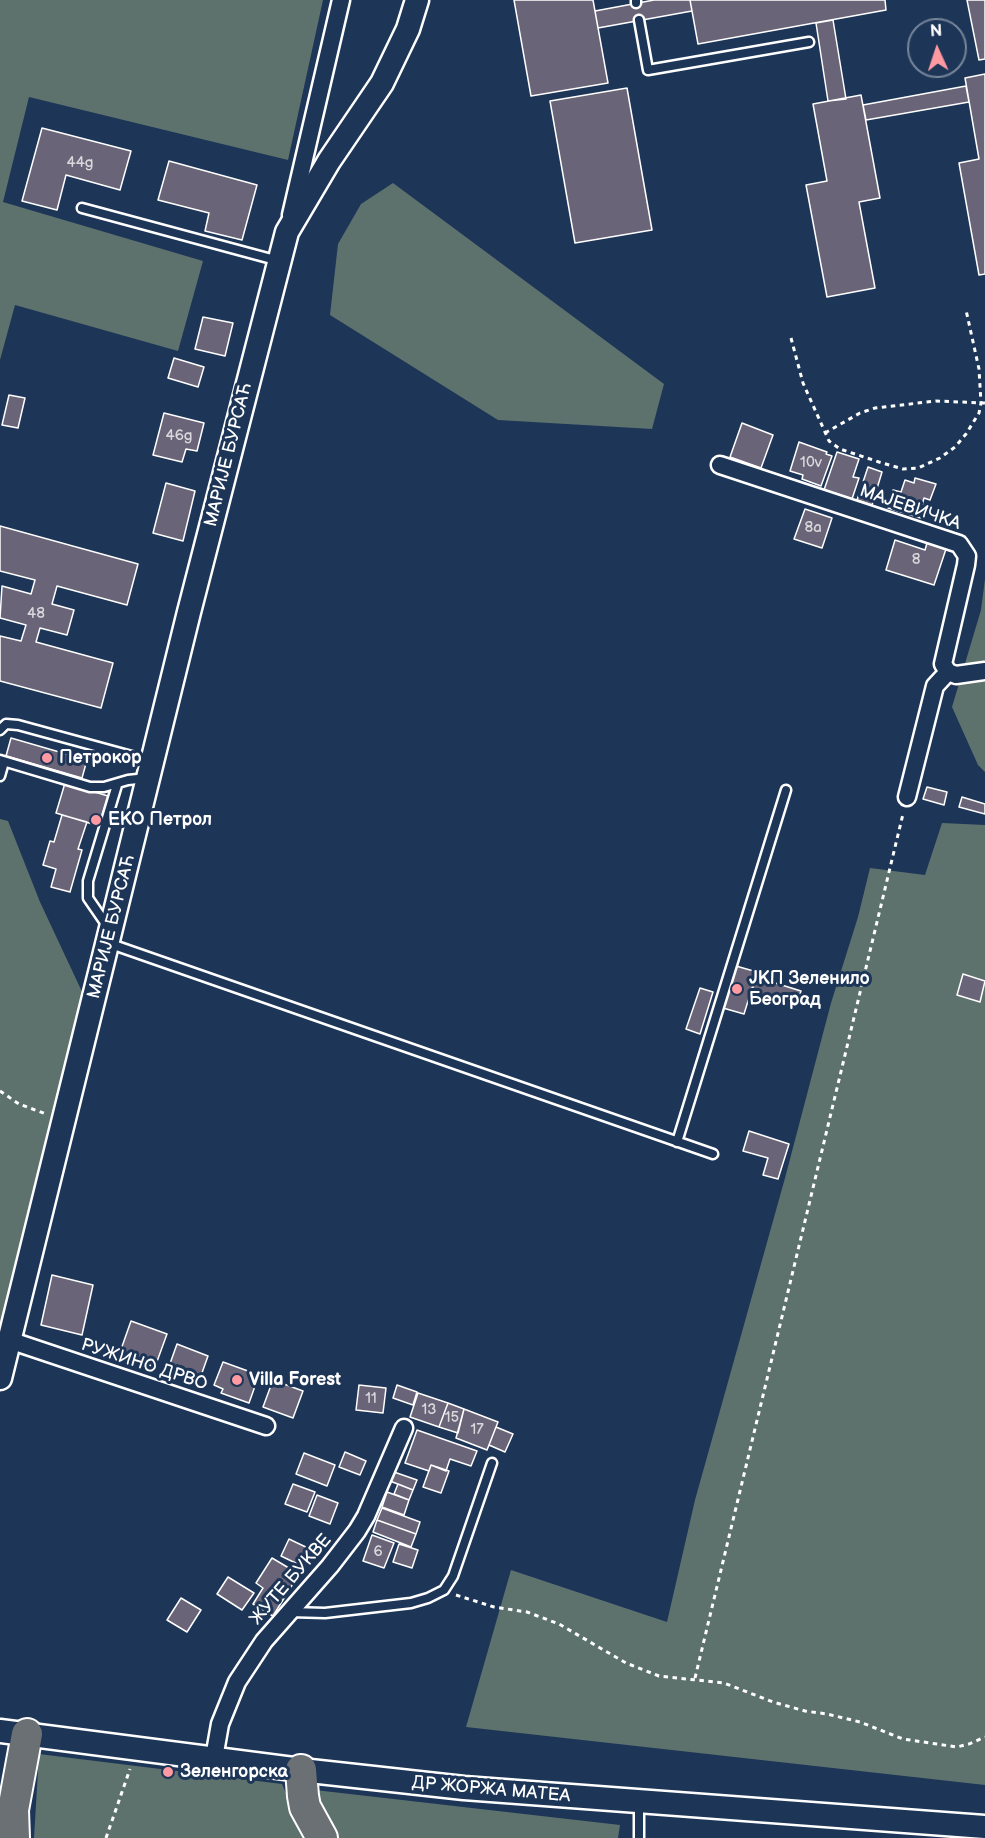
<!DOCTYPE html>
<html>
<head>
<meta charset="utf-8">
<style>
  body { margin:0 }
  #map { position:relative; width:985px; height:1838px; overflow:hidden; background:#1d3557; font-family:"Balsamiq Sans",sans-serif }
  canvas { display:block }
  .north { position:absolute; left:907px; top:18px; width:60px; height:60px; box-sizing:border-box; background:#1d3557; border:2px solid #77869a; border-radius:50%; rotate:357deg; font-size:16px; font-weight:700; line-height:24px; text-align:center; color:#fff }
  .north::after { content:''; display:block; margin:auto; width:21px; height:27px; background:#ff9aa2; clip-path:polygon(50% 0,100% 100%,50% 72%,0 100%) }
</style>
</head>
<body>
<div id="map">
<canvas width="985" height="1838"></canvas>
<div class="north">N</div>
</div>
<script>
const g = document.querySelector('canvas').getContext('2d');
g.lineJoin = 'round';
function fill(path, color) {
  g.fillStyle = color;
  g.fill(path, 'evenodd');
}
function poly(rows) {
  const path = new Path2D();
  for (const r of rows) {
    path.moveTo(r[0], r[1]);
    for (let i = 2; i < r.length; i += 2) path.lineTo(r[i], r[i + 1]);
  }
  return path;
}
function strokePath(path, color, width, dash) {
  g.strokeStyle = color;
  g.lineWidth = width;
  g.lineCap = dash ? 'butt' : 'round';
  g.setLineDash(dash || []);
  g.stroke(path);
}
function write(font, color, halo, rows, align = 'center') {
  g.font = font + ' "Balsamiq Sans",sans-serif';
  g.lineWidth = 6;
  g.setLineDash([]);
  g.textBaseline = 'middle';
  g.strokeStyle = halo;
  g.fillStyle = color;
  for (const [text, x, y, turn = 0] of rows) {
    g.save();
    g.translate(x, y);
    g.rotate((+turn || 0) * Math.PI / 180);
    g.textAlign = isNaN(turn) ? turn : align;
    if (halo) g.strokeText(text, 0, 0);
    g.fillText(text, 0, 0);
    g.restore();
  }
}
const green = poly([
  [0,0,323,0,288,160,29,97,3,202,203,261,178,351,15,305,0,360],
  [393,183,664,384,652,429,498,420,330,315,338,244,361,204],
  [985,579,985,772,978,765,952,707,981,610],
  [0,819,8,821,40,902,84,996,0,1378],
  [942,823,985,825,985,1785,466,1727,511,1570,667,1622,695,1500,785,1178,831,1003,858,917,870,868,925,875],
  [39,1754,282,1784,306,1838,34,1838],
  [315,1790,620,1825,618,1838,336,1838]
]);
const building = poly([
  [514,0,593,0,608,83,531,96,514,0],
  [654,0,690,0,692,11,598,28,595,11,654,0],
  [690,0,885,0,886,10,698,44,690,0],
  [967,0,985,0,985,59,979,60,967,0],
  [833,20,846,99,828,101,816,23,833,20],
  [985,74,985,274,979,275,959,163,979,159,965,78,985,74],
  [966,86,969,102,866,120,863,105,966,86],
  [627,88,652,230,575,243,550,101,627,88],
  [861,95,880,198,859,202,875,288,827,297,806,185,827,181,813,104,861,95],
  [42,128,131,151,120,190,66,175,57,210,22,201,42,128],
  [169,161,257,185,242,240,205,231,209,213,158,200,169,161],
  [203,317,233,323,225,356,195,349,203,317],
  [174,358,204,367,198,387,168,378,174,358],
  [9,395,25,398,18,428,2,425,9,395],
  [164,413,204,423,197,451,186,449,182,462,153,455,164,413],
  [742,423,773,435,761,468,730,457,742,423],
  [799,442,827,452,826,454,832,456,821,486,802,479,803,475,790,471,799,442],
  [837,452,859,459,853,477,859,478,852,499,824,490,837,452],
  [868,467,882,472,872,505,857,500,868,467],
  [915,478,936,484,930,500,924,498,922,505,928,506,924,519,888,508,893,490,901,492,905,480,914,483,915,478],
  [166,483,195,491,183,541,153,533,166,483],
  [805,509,832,518,822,548,794,539,805,509],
  [0,526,138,564,127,605,57,586,52,604,74,610,67,635,40,628,36,642,113,663,101,708,0,681,0,636,21,641,26,625,0,618,2,586,31,594,35,580,0,571,0,526],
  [895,540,925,550,927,543,946,549,934,585,886,570,895,540],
  [11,738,87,760,82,778,6,756,11,738],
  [65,783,108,796,99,826,56,813,65,783],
  [927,787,947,792,944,805,923,799,927,787],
  [962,797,985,804,985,814,959,807,962,797],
  [62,815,87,822,78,849,82,850,70,892,51,887,56,869,43,865,50,841,54,842,62,815],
  [736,966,757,972,744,1014,723,1008,736,966],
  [963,974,985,981,980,1002,957,995,963,974],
  [756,977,801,991,796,1007,751,994,756,977],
  [700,988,713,992,700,1034,686,1029,700,988],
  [749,1131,789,1144,778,1179,763,1175,768,1158,743,1151,749,1131],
  [52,1275,93,1285,82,1335,41,1325,52,1275],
  [131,1321,167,1334,155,1367,119,1355,131,1321],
  [177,1344,208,1356,198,1384,167,1372,177,1344],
  [223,1362,259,1375,249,1403,221,1393,223,1389,214,1385,223,1362],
  [273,1380,303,1391,293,1418,263,1407,273,1380],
  [359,1385,386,1388,383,1413,356,1410,359,1385],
  [397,1385,417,1392,413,1405,393,1398,397,1385],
  [418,1393,448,1403,439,1427,410,1417,418,1393],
  [448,1403,464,1409,458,1433,439,1427,448,1403],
  [464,1409,498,1422,487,1450,456,1438,464,1409],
  [496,1427,513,1434,505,1452,489,1445,496,1427],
  [417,1430,477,1451,471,1466,450,1459,446,1471,431,1465,429,1471,405,1463,417,1430],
  [345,1452,366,1461,360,1475,339,1467,345,1452],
  [304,1453,335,1465,327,1486,296,1474,304,1453],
  [431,1465,449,1471,441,1493,423,1487,431,1465],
  [394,1472,417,1480,413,1490,390,1481,394,1472],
  [293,1484,315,1492,307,1512,285,1504,293,1484],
  [398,1484,413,1490,409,1500,394,1494,398,1484],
  [387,1492,409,1500,404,1515,382,1507,387,1492],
  [317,1495,338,1503,330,1524,309,1516,317,1495],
  [382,1508,420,1522,416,1534,377,1520,382,1508],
  [377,1520,416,1534,411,1547,373,1532,377,1520],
  [372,1535,394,1543,384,1568,363,1561,372,1535],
  [289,1539,312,1550,304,1567,281,1556,289,1539],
  [399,1544,418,1550,412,1568,393,1562,399,1544],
  [272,1558,299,1574,273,1616,253,1604,263,1588,256,1583,272,1558],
  [228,1577,254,1593,242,1610,217,1594,228,1577],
  [181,1598,201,1610,187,1632,167,1620,181,1598]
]);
const path = poly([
  [791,338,803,383,829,441,840,449,879,462,903,469,918,468,940,458,955,447,966,434,979,413,981,403,979,369,966,310],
  [825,433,860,413,875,408,936,401,985,403],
  [0,1091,19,1104,46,1114],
  [456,1595,494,1607,527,1612,559,1624,626,1663,659,1676,724,1683,773,1702,805,1711,827,1714,860,1722,903,1739,957,1747,969,1744,985,1737],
  [695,1678,903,814],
  [106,1838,130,1769]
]);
const lane = poly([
  [636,0,636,3],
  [639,20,648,70,809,42],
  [82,208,279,261],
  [0,730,6,724,18,725,150,761],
  [0,760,90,787,104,787,128,780,147,778],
  [0,776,4,762],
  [108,927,88,898,88,881,117,785],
  [108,943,713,1154],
  [677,1142,786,790],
  [290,1612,325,1613,411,1603,428,1598,444,1590,453,1576,492,1463],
  [639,1838,639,1803]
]);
const street = poly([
  [291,215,341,0],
  [720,465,959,544,967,556,966,565,943,664,948,672,956,675,985,671],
  [907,797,935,686,948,672],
  [9,1340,266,1426],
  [214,1758,220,1724,237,1682,264,1641,330,1566,357,1531,366,1516,404,1428]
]);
const secondary = poly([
  [0,1378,189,612,287,232,329,161,382,83,408,29,417,0],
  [0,1731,301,1770,464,1788,985,1827]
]);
const highway = poly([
  [301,1770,303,1796,305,1807,322,1838],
  [14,1838,13,1810,27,1734]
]);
const markers = [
  [47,758,6,"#ff9aa2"],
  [96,820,6,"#ff9aa2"],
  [737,989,6,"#ff9aa2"],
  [237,1380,6,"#ff9aa2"],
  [168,1772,6,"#ff9aa2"]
];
const numberNames = [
  ["44g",80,163],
  ["46g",179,436],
  ["10v",811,463],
  ["8a",813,528],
  ["8",916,560],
  ["48",36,614],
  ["11",371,1399],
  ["13",429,1410],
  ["15",452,1418],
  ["17",477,1430],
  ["6",378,1552]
];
const streetNames = [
  ["МАРИЈЕ БУРСАЋ",229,455,-76],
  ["МАЈЕВИЧКА",910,508,19],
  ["МАРИЈЕ БУРСАЋ",112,927,-76],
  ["РУЖИНО ДРВО",144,1365,18],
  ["ЖУТЕ БУКВЕ",291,1580,-49],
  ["ДР ЖОРЖА МАТЕА",491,1790,5]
];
const poiNames = [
  ["Петрокор",59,758],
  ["ЕКО Петрол",108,820],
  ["ЈКП Зеленило",749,979],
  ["Београд",749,1000],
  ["Villa Forest",249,1380],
  ["Зеленгорска",180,1772]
];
fill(green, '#5d726d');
fill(building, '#696477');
strokePath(building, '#fff', 1.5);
strokePath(lane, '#fff', 13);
strokePath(street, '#fff', 21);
strokePath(secondary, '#fff', 27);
strokePath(highway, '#fff', 34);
strokePath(path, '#fff', 3, [4.5, 4.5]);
strokePath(lane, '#1d3557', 8);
strokePath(street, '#1d3557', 16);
strokePath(secondary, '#1d3557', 22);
strokePath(highway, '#6a7074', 30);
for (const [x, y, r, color] of markers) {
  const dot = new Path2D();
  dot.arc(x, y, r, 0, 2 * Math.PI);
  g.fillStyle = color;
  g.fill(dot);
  strokePath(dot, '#1d3557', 2);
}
write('15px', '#dad8dd', null, numberNames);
write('18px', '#fff', '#1d3557', streetNames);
write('bold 18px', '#fff', '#1d3557', poiNames, 'left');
</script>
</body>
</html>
